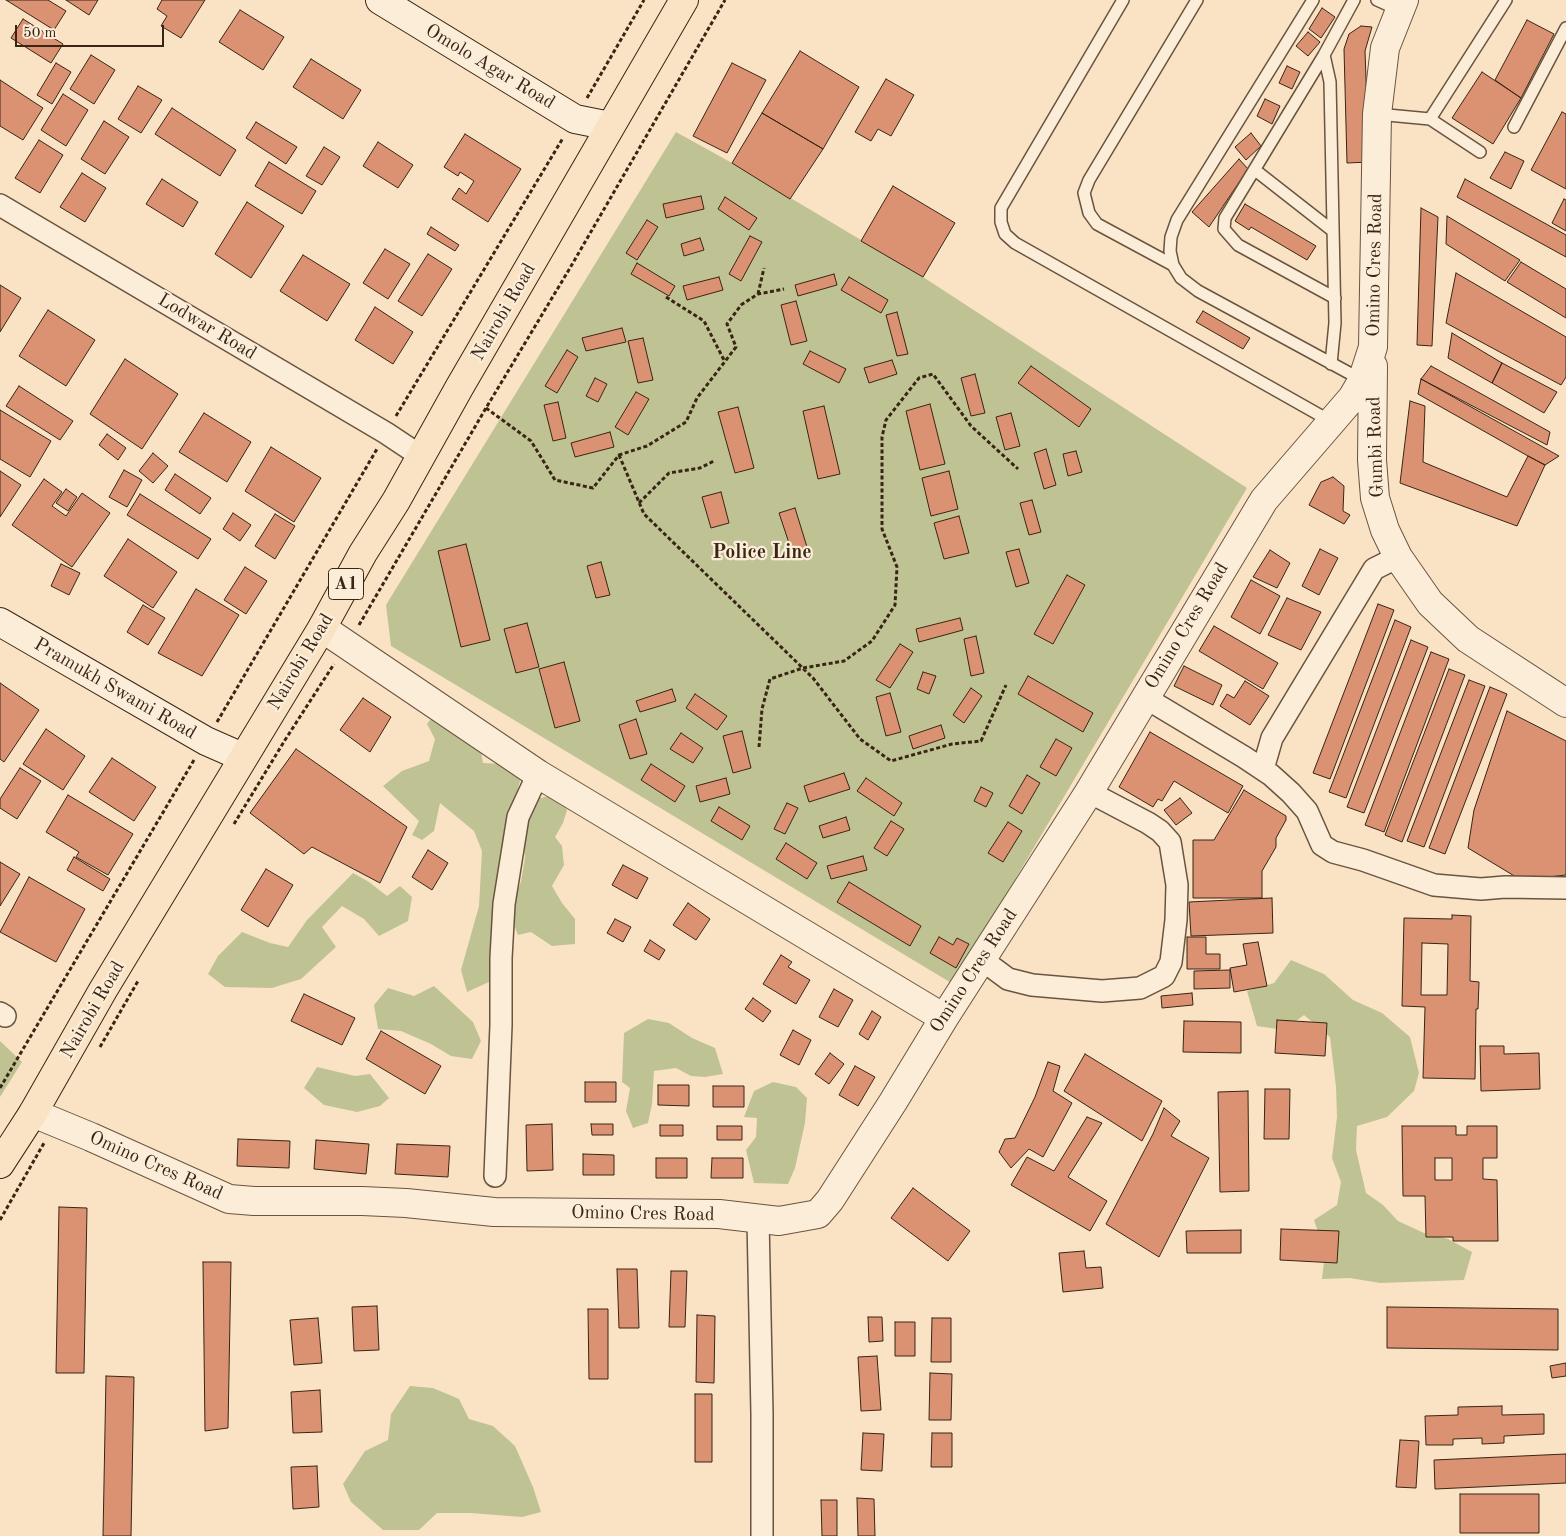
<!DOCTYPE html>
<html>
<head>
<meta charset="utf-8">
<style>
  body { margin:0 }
  #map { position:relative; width:1566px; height:1536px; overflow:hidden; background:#fae3c4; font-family:"Old Standard TT",serif }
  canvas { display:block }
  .scale { position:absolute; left:15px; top:25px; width:149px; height:22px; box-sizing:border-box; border:2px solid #392514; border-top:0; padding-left:6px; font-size:15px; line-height:18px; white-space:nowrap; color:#392514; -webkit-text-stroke:4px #fcedd9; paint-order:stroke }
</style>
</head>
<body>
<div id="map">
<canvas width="1566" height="1536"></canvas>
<div class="scale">50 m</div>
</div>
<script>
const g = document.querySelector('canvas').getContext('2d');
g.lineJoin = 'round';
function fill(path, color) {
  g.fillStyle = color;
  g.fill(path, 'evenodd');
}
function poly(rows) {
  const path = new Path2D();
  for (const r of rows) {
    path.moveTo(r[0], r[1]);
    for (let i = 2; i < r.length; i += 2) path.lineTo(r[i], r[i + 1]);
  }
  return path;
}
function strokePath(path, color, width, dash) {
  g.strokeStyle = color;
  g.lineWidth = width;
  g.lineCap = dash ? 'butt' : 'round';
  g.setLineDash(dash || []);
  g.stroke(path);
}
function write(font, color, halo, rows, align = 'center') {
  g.font = font + ' "Old Standard TT",serif';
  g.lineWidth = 4.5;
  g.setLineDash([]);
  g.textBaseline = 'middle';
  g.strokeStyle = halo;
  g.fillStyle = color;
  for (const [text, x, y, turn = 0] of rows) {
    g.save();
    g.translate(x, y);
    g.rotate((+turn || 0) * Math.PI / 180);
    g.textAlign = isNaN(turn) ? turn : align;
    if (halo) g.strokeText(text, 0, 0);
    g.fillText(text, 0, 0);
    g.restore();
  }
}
const green = poly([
  [676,132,732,163,923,277,1247,488,953,984,391,646,386,605],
  [433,716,480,746,483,763,505,764,521,777,514,803,505,824,490,942,489,982,467,992,461,970,479,906,482,851,474,831,440,803,434,831,422,840,412,835,419,821,383,786,402,771,429,761,435,739,427,724],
  [558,794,567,810,563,823,555,837,562,846,564,865,552,886,562,903,575,919,575,944,552,946,531,932,518,935,510,914,521,881,525,858,523,823,536,799],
  [353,873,369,882,387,896,400,886,412,897,408,921,379,936,364,919,342,906,322,927,336,947,301,979,272,988,225,987,208,974,218,956,242,932,270,943,288,947,307,920],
  [1291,960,1324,974,1353,1000,1382,1013,1410,1037,1419,1073,1414,1091,1387,1117,1357,1126,1356,1150,1366,1193,1383,1205,1398,1221,1424,1233,1448,1239,1472,1252,1464,1280,1380,1283,1350,1278,1322,1279,1325,1253,1314,1220,1337,1205,1341,1182,1332,1158,1337,1117,1336,1087,1330,1037,1304,1015,1284,1030,1257,1026,1247,991,1274,983],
  [434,986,473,1022,481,1041,472,1059,451,1056,431,1044,401,1031,378,1029,374,1005,388,988,414,996],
  [648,1019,669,1023,692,1038,715,1048,723,1074,705,1077,691,1076,676,1068,654,1071,652,1104,648,1123,633,1128,626,1111,630,1088,622,1082,624,1033],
  [0,1041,22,1062,0,1097],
  [317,1067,355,1076,370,1074,389,1098,380,1106,357,1112,324,1105,304,1088],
  [773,1082,796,1087,807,1098,805,1123,795,1168,788,1184,754,1183,746,1150,756,1137,757,1118,744,1117,754,1091],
  [410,1386,433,1388,459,1399,469,1419,493,1426,515,1446,533,1487,541,1512,522,1517,470,1513,437,1513,419,1530,383,1530,351,1502,343,1484,365,1451,388,1440,391,1414]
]);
const building = poly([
  [6,0,48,0,66,11,54,30,6,0],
  [66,0,98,0,89,15,66,0],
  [162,0,205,0,181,38,161,26,167,16,157,9,162,0],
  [1322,8,1335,17,1321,38,1309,29,1322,8],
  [240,10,284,37,263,70,219,42,240,10],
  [23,19,63,44,51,63,11,38,23,19],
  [1527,20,1554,34,1521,98,1495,80,1527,20],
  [1361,26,1372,27,1365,51,1369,162,1347,163,1344,49,1349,34,1361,26],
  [1308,32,1320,42,1308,56,1296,46,1308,32],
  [800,51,859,87,823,149,762,113,800,51],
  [91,55,115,70,94,104,70,89,91,55],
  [311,59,361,90,343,119,293,87,311,59],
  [56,63,71,72,52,104,37,95,56,63],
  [732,63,766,80,727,153,693,136,732,63],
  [1287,66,1300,72,1292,89,1279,83,1287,66],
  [1482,72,1521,98,1493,144,1452,118,1482,72],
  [886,79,914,95,891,136,878,129,871,141,855,132,886,79],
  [0,80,43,108,23,140,0,126,0,80],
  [138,86,162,100,141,133,118,119,138,86],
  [63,94,88,110,66,146,41,130,63,94],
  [1265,99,1280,106,1272,124,1257,116,1265,99],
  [172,108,236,150,220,176,155,134,172,108],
  [1562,112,1566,114,1566,189,1531,170,1562,112],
  [762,113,823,149,790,199,732,163,762,113],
  [104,121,129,137,105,174,81,159,104,121],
  [256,122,297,147,286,164,246,138,256,122],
  [1251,133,1261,146,1246,160,1235,147,1251,133],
  [465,134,521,169,488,222,452,199,459,188,466,194,474,181,460,172,458,176,444,167,465,134],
  [39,140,63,155,40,193,15,178,39,140],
  [378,142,413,165,398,188,363,166,378,142],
  [324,147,340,157,322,185,306,176,324,147],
  [1505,152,1524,161,1511,189,1490,178,1505,152],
  [1239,159,1248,169,1209,227,1192,212,1239,159],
  [269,162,316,191,302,214,255,186,269,162],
  [82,173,106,188,85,222,60,207,82,173],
  [162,179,198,202,183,227,146,204,162,179],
  [1465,179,1566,235,1566,257,1457,197,1465,179],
  [893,186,955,223,923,277,861,241,893,186],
  [701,196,704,209,666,218,663,204,701,196],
  [725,197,757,218,749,230,718,209,725,197],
  [1564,199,1566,200,1566,231,1552,223,1564,199],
  [247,202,284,226,251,278,215,254,247,202],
  [1245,204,1316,246,1307,260,1251,227,1249,230,1235,221,1245,204],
  [1421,208,1438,217,1432,346,1417,345,1421,208],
  [1447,216,1520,260,1505,281,1446,244,1447,216],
  [647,220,658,227,637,260,626,253,647,220],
  [431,227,459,245,455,251,427,234,431,227],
  [750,236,762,242,741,281,729,274,750,236],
  [700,238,704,250,684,256,681,244,700,238],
  [385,249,410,264,388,299,363,283,385,249],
  [428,254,452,269,422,316,398,301,428,254],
  [303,255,350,284,327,321,280,291,303,255],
  [1521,262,1566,289,1566,318,1507,282,1521,262],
  [637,263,675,286,669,296,631,274,637,263],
  [1456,273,1566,337,1566,377,1561,385,1446,323,1456,273],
  [834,274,837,285,798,296,795,285,834,274],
  [719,277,723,290,687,300,683,286,719,277],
  [849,277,888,300,881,313,841,290,849,277],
  [0,285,21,298,0,332,0,285],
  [796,301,807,341,791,345,781,305,796,301],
  [375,307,413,332,393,364,355,340,375,307],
  [48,310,95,340,66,386,19,356,48,310],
  [1203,311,1250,338,1243,349,1196,322,1203,311],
  [897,312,908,354,897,356,886,315,897,312],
  [622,328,626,342,586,351,582,338,622,328],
  [1452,333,1502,363,1492,383,1448,358,1452,333],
  [643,338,653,380,638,383,628,341,643,338],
  [567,350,578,357,557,393,545,386,567,350],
  [810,351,846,369,839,383,803,364,810,351],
  [125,359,178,394,142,449,90,414,125,359],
  [892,360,897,374,869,383,864,368,892,360],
  [1502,363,1557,392,1544,413,1492,383,1502,363],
  [1031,366,1091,409,1079,427,1018,383,1031,366],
  [1431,366,1550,432,1547,445,1421,379,1431,366],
  [975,374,985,413,971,416,961,378,975,374],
  [595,378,607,384,598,402,586,396,595,378],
  [1421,379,1559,456,1545,465,1528,456,1418,394,1421,379],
  [19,386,73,421,60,440,6,406,19,386],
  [636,392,649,399,628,435,615,427,636,392],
  [1410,401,1425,406,1423,462,1507,497,1528,456,1545,465,1517,526,1400,483,1410,401],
  [558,402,566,438,553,441,544,405,558,402],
  [930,404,945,464,920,470,906,411,930,404],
  [824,406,840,474,818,479,803,411,824,406],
  [738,407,754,468,735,473,718,412,738,407],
  [0,410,51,441,30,477,0,459,0,410],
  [204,413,251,442,227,482,179,452,204,413],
  [1011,413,1020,446,1005,450,996,417,1011,413],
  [610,432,614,447,575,457,571,443,610,432],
  [107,434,126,448,118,460,99,445,107,434],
  [271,447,321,478,294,522,245,491,271,447],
  [1046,449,1056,485,1044,489,1034,453,1046,449],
  [1076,451,1082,472,1068,476,1063,454,1076,451],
  [153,453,168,466,153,483,139,471,153,453],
  [124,470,142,480,127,507,109,497,124,470],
  [0,471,21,485,0,517,0,471],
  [949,471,958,509,931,516,922,478,949,471],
  [175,474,211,498,200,514,165,490,175,474],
  [1333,477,1344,486,1343,511,1350,515,1344,524,1309,505,1321,482,1333,477],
  [44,479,62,492,52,506,66,516,82,493,110,513,72,567,12,525,44,479],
  [66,489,77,497,68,511,56,503,66,489],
  [721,492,729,523,711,528,702,497,721,492],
  [140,494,211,539,198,559,127,515,140,494],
  [1032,500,1041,532,1029,535,1020,503,1032,500],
  [795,508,807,547,792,552,779,513,795,508],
  [233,513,251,525,240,541,223,529,233,513],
  [275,514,295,526,275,559,255,546,275,514],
  [959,516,969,553,944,559,934,523,959,516],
  [128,539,177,572,153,608,104,576,128,539],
  [466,544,490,640,461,647,438,551,466,544],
  [1019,549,1029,583,1016,587,1006,552,1019,549],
  [1320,549,1338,558,1319,595,1302,586,1320,549],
  [1270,550,1290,563,1277,588,1253,577,1270,550],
  [601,562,610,595,596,598,587,566,601,562],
  [61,564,80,573,69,595,51,586,61,564],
  [245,567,267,581,246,614,224,600,245,567],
  [1067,575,1085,585,1053,644,1034,634,1067,575],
  [1251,580,1280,596,1260,634,1231,617,1251,580],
  [196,589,239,615,202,676,158,653,196,589],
  [1287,598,1321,612,1301,650,1268,635,1287,598],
  [1378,604,1394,610,1330,779,1313,773,1378,604],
  [143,605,165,618,148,645,127,632,143,605],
  [960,618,963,630,919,642,916,629,960,618],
  [1395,620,1411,627,1346,798,1329,792,1395,620],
  [527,623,539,667,516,673,504,629,527,623],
  [1214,626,1278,663,1263,689,1199,651,1214,626],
  [976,636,984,673,971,676,964,639,976,636],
  [1411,640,1428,647,1364,813,1347,807,1411,640],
  [900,644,913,652,890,688,876,680,900,644],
  [1431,652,1449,659,1384,832,1365,825,1431,652],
  [564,662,580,721,555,728,539,669,564,662],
  [1184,666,1222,685,1213,705,1174,686,1184,666],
  [1449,669,1465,675,1402,842,1385,835,1449,669],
  [923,672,936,676,929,694,917,689,923,672],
  [1028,676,1093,713,1083,732,1018,694,1028,676],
  [1469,680,1485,686,1424,847,1407,841,1469,680],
  [1245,681,1269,696,1250,725,1220,706,1227,694,1234,698,1245,681],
  [0,683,39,710,4,762,0,759,0,683],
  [1490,687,1507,694,1445,854,1429,848,1490,687],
  [971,688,982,696,964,723,953,715,971,688],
  [672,689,676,701,640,712,636,701,672,689],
  [890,693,901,732,886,736,876,697,890,693],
  [695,694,727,716,717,730,686,708,695,694],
  [363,698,391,717,370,752,340,730,363,698],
  [1507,711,1566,741,1566,875,1521,880,1468,848,1474,810,1507,711],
  [636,719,647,754,630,759,619,725,636,719],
  [941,725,945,738,913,749,909,736,941,725],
  [46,729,85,756,63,790,23,764,46,729],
  [742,731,751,768,733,773,723,736,742,731],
  [1150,732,1243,786,1228,813,1174,781,1162,801,1158,799,1153,807,1119,787,1150,732],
  [681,733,703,748,693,763,670,749,681,733],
  [1056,739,1072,748,1056,776,1040,767,1056,739],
  [296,749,407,827,380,883,312,847,304,854,250,813,296,749],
  [112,758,156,787,134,821,89,792,112,758],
  [651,764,685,786,675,802,641,780,651,764],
  [20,768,41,781,17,819,0,808,0,799,20,768],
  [844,773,850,789,809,802,804,786,844,773],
  [1027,775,1040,783,1022,814,1009,806,1027,775],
  [726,778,730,794,700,802,696,786,726,778],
  [866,778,902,803,894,816,857,791,866,778],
  [981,787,993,793,986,807,974,801,981,787],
  [1244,790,1286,816,1286,820,1276,838,1276,847,1262,871,1262,898,1193,898,1193,840,1214,840,1244,790],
  [68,795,133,834,108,875,76,857,79,852,46,832,68,795],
  [1180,798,1192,813,1176,825,1164,810,1180,798],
  [787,803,798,808,785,834,774,829,787,803],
  [719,807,750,826,742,840,711,821,719,807],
  [846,817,850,830,823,838,819,826,846,817],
  [891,821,904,829,887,856,874,848,891,821],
  [1008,822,1022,831,1003,862,988,853,1008,822],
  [786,843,817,863,807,879,776,859,786,843],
  [428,850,448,863,432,890,412,877,428,850],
  [863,856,867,870,831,879,827,866,863,856],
  [74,857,110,879,103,891,67,870,74,857],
  [0,862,20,874,0,906,0,862],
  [623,865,648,878,637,899,612,885,623,865],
  [266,869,293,885,268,927,241,910,266,869],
  [29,877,85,909,56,962,0,932,29,877],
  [849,882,921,926,910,946,837,902,849,882],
  [1272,898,1273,933,1191,936,1189,902,1272,898],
  [688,903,710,919,696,940,673,925,688,903],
  [1452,915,1471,916,1470,981,1479,982,1478,1009,1476,1009,1475,1079,1423,1078,1425,1007,1402,1006,1404,918,1452,919,1452,915],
  [1422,943,1448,944,1447,995,1421,995,1422,943],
  [615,919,631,927,623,942,607,933,615,919],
  [939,937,953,945,957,938,969,944,956,968,930,953,939,937],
  [1187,937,1206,937,1206,954,1220,954,1220,969,1187,969,1187,937],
  [650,940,665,950,659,960,644,951,650,940],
  [1258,942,1267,986,1234,992,1230,968,1247,965,1243,944,1258,942],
  [781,955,792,962,788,967,810,980,796,1004,763,984,781,955],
  [1230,970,1230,988,1194,989,1194,971,1230,970],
  [834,989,853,1000,838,1027,819,1017,834,989],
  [1192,993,1193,1005,1162,1008,1161,996,1192,993],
  [304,994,355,1018,342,1045,291,1021,304,994],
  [753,998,771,1011,763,1022,745,1009,753,998],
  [872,1011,881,1017,868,1040,859,1034,872,1011],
  [1277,1020,1327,1023,1325,1056,1275,1053,1277,1020],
  [1184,1021,1241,1022,1241,1053,1183,1052,1184,1021],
  [793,1030,811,1040,799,1065,780,1055,793,1030],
  [381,1031,441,1066,425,1094,366,1059,381,1031],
  [1480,1046,1504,1046,1504,1054,1539,1053,1540,1089,1481,1091,1480,1046],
  [830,1053,844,1064,829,1084,815,1074,830,1053],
  [1085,1054,1162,1101,1142,1141,1064,1091,1085,1054],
  [1048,1062,1060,1066,1053,1091,1072,1103,1043,1157,1029,1149,1011,1168,999,1152,1005,1139,1015,1138,1035,1097,1048,1062],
  [855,1066,875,1077,858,1106,839,1095,855,1066],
  [585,1082,616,1082,616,1102,585,1102,585,1082],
  [658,1085,689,1085,689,1106,658,1105,658,1085],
  [713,1086,744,1086,744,1107,713,1107,713,1086],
  [1265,1089,1290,1089,1289,1139,1264,1139,1265,1089],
  [1248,1091,1249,1191,1220,1192,1218,1092,1248,1091],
  [1164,1108,1180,1121,1171,1136,1209,1158,1159,1257,1106,1224,1153,1134,1164,1108],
  [1087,1117,1102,1123,1068,1177,1107,1201,1090,1231,1011,1185,1027,1157,1054,1171,1087,1117],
  [552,1124,553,1170,527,1171,526,1125,552,1124],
  [591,1124,613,1124,613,1135,592,1135,591,1124],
  [660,1125,683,1125,683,1136,660,1136,660,1125],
  [717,1126,742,1126,742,1140,717,1140,717,1126],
  [1402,1126,1456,1126,1456,1135,1467,1135,1467,1126,1497,1126,1497,1158,1483,1158,1483,1179,1497,1180,1498,1241,1453,1241,1453,1237,1426,1237,1425,1196,1403,1196,1402,1126],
  [1435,1158,1452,1158,1452,1180,1435,1180,1435,1158],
  [238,1139,290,1141,289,1168,237,1166,238,1139],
  [316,1140,369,1144,366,1174,314,1169,316,1140],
  [397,1144,450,1146,448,1177,395,1174,397,1144],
  [583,1154,614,1155,614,1175,583,1175,583,1154],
  [656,1158,687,1158,687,1178,656,1178,656,1158],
  [712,1158,743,1158,743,1178,711,1178,712,1158],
  [913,1188,970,1231,948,1261,891,1218,913,1188],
  [59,1207,87,1208,84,1373,56,1373,59,1207],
  [1281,1229,1339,1231,1337,1263,1280,1260,1281,1229],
  [1241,1230,1241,1253,1187,1253,1186,1231,1241,1230],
  [1084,1251,1086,1268,1101,1267,1103,1288,1063,1292,1059,1253,1084,1251],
  [203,1262,231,1262,228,1428,205,1431,203,1262],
  [617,1269,637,1269,639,1328,619,1328,617,1269],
  [671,1271,687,1271,685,1327,669,1327,671,1271],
  [377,1306,379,1350,354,1351,352,1307,377,1306],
  [1387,1307,1558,1309,1558,1350,1387,1348,1387,1307],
  [588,1309,608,1309,608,1379,589,1379,588,1309],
  [697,1315,715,1316,714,1383,696,1382,697,1315],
  [868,1317,882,1317,883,1341,869,1342,868,1317],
  [318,1318,322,1363,294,1365,290,1320,318,1318],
  [932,1318,951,1318,951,1362,931,1362,932,1318],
  [895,1322,915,1322,915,1356,895,1356,895,1322],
  [877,1356,881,1410,861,1411,858,1357,877,1356],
  [1566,1363,1566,1376,1552,1378,1550,1366,1566,1363],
  [930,1373,952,1374,951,1420,929,1420,930,1373],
  [106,1376,134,1377,131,1536,103,1536,106,1376],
  [320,1390,322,1432,293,1433,291,1392,320,1390],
  [695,1394,712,1394,712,1462,695,1462,695,1394],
  [1502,1406,1502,1415,1544,1414,1544,1434,1504,1436,1504,1443,1482,1444,1482,1438,1453,1439,1453,1445,1426,1445,1425,1416,1458,1415,1458,1407,1502,1406],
  [863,1433,884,1434,882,1471,861,1470,863,1433],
  [932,1433,952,1433,952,1467,931,1467,932,1433],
  [1400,1440,1419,1441,1416,1488,1396,1487,1400,1440],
  [1566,1454,1566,1483,1435,1489,1434,1460,1566,1454],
  [317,1466,319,1507,293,1509,291,1467,317,1466],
  [1460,1494,1539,1494,1539,1533,1460,1533,1460,1494],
  [857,1498,874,1499,875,1536,858,1536,857,1498],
  [821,1500,837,1500,837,1536,822,1536,821,1500]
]);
const path = poly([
  [587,98,644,0],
  [758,294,764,268],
  [666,297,704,321,725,362],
  [486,408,531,441,555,480,593,488,619,455,647,446,686,422,697,398,736,347,727,324,741,305,758,294,784,289],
  [396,416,563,138],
  [619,455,644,514,813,678,860,739,891,761,952,744,981,741,1006,685],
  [639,503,669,473,700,468,714,461],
  [359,625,486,408,570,268,725,0],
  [217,722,377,449],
  [759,747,762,709,770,679,803,668,844,661,872,641,895,605,897,567,882,529,882,437,886,420,919,378,933,374,971,426,1018,469],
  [234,824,285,740,334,664],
  [100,1047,138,981],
  [0,1088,194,760],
  [0,1220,44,1143]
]);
const service = poly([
  [1123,0,1001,208,1001,222,1005,234,1015,243,1332,422],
  [1313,0,1177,220,1171,237,1170,251,1173,265,1181,278,1198,291,1362,380],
  [1377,0,1399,10],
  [1324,55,1225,218,1224,229,1238,245,1335,298],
  [1377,114,1430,119,1506,0],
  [1430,119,1480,152],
  [1514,127,1566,28],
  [1255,170,1333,231],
  [1173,265,1097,224,1089,213,1084,193,1089,180,1197,0],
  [1331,364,1335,323,1330,82,1324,55,1354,0]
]);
const minor = poly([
  [0,205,386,433,413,451],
  [1144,697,1244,757,1271,775,1291,793,1307,811,1322,845,1333,852,1363,860,1434,885,1481,889,1505,887,1566,888],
  [1263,769,1272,738,1374,569,1398,557],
  [981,959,1008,979,1032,985,1102,991,1140,988,1164,976,1171,962,1176,920,1177,885,1170,842,1160,831,1148,823,1089,792],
  [0,1013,5,1016],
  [495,1176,501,1025,501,958,504,904,518,817,538,774],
  [758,1219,762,1414,762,1536]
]);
const tertiary = poly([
  [1373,366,1372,460,1375,498,1385,530,1398,557,1430,603,1468,639,1566,703],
  [322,628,538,774,944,1018],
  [33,1113,91,1137,229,1199,254,1201,362,1201,406,1203,494,1212,719,1214,779,1221,818,1214,830,1200,893,1102,944,1018,1089,792,1264,500,1352,398,1362,381,1373,347,1377,114,1385,48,1404,0]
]);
const secondary = poly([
  [380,0,575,119,605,125],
  [0,622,206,741,231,752]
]);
const trunk = poly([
  [0,1164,33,1113,103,990,322,628,363,553,396,501,459,388,684,0]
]);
const shields = [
  [346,584,35]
];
const shieldNames = [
  ["A1",346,584]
];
const streetNames = [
  ["Omolo Agar Road",490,67,31],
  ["Omino Cres Road",1375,265,-89],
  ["Nairobi Road",504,312,-60],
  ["Lodwar Road",207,327,31],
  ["Gumbi Road",1376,447,-92],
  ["Omino Cres Road",1187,626,-59],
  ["Nairobi Road",301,662,-59],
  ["Pramukh Swami Road",115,689,30],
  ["Omino Cres Road",974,971,-57],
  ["Nairobi Road",93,1010,-60],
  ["Omino Cres Road",156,1166,24],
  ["Omino Cres Road",643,1214,1]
];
const neighbourhoodNames = [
  ["Police Line",762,553]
];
fill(green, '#bfc393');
fill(building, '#da9273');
strokePath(building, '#392514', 1);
strokePath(service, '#695440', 14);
strokePath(minor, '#695440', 24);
strokePath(tertiary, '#695440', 30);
strokePath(secondary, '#392514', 30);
strokePath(trunk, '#392514', 30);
strokePath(path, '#392514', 3, [4, 2.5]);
strokePath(service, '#fcedd9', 11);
strokePath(minor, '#fcedd9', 21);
strokePath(tertiary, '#fcedd9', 28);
strokePath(secondary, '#fcedd9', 28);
strokePath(trunk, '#fae3c4', 28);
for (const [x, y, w] of shields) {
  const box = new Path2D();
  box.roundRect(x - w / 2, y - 15.5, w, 31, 4);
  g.fillStyle = '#fcedd9';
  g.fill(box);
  strokePath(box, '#392514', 1);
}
write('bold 18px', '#392514', null, shieldNames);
write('19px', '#392514', '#fcedd9', streetNames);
write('bold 20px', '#392514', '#fcedd9', neighbourhoodNames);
</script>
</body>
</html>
